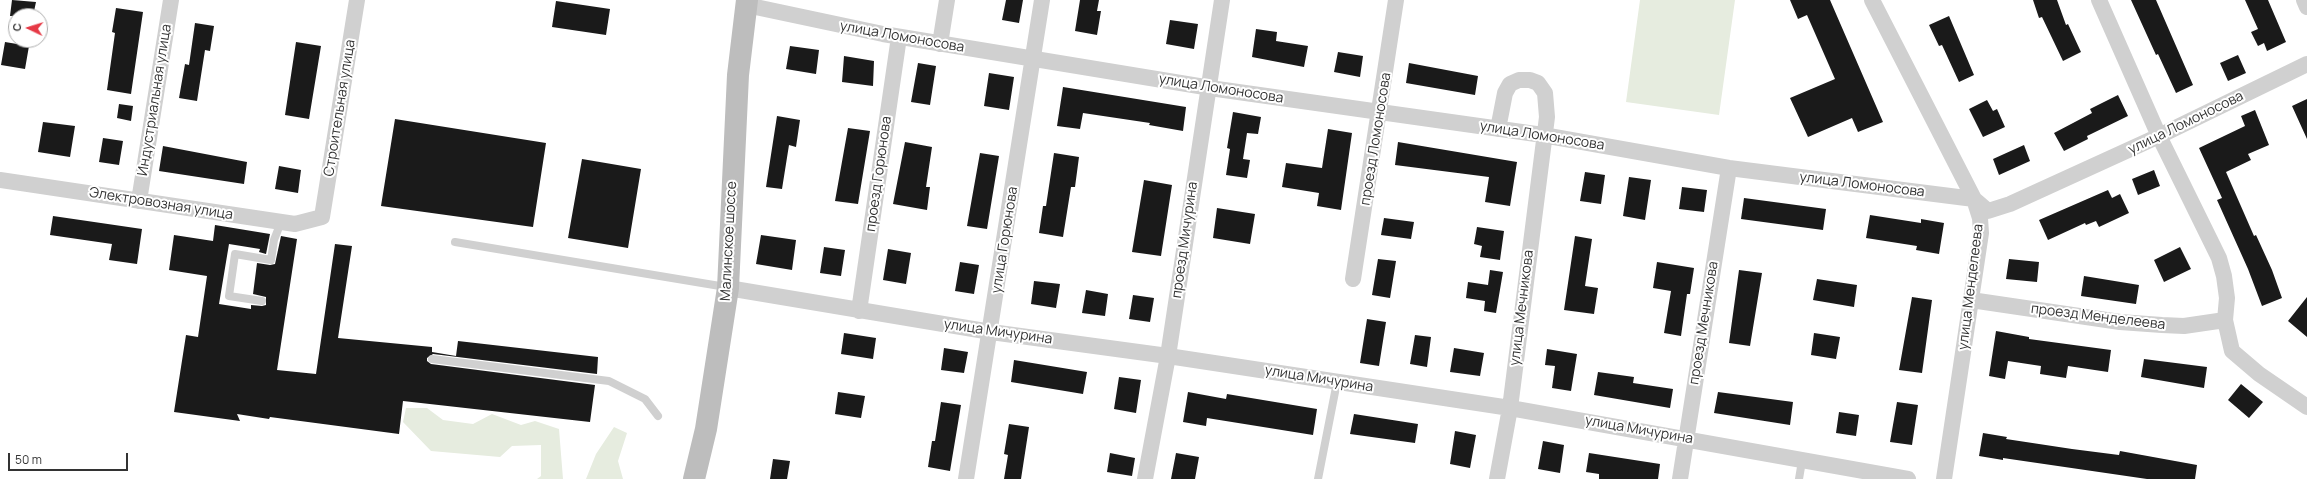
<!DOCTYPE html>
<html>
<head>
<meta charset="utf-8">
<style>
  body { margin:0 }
  #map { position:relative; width:2307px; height:479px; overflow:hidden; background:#fff; font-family:Manrope,sans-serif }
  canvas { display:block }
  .north { position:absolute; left:8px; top:8px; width:40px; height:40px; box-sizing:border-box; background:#fff; border:1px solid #adadad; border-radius:50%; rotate:274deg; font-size:11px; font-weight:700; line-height:16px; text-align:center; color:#333 }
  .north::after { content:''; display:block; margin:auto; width:14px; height:18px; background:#e63946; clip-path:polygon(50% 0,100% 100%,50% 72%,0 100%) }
  .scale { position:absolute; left:8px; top:453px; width:120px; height:18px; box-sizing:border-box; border:2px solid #333; border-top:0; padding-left:5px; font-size:12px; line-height:14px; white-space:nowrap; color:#333; -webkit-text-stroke:3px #fff; paint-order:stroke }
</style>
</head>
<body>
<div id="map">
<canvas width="2307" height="479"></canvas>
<div class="north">С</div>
<div class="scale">50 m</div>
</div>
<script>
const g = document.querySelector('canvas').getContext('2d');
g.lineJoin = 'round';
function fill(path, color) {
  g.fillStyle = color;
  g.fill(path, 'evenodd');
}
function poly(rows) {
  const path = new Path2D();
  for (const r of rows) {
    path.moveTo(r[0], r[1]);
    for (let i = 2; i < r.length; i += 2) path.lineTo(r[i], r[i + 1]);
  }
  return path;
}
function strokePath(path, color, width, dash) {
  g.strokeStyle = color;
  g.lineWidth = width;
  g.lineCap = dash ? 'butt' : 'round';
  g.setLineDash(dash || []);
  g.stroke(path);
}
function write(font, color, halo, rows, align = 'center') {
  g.font = font + ' Manrope,sans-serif';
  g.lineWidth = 4;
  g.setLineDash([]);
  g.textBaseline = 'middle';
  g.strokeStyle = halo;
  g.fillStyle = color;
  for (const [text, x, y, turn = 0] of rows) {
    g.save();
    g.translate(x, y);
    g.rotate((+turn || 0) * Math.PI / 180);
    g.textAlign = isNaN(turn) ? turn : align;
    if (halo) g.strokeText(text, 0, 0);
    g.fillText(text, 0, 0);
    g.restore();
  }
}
const green = poly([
  [1640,0,1735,0,1719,115,1626,102],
  [406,408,427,408,443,420,473,424,492,414,521,425,535,421,559,429,563,479,537,479,541,476,541,445,512,446,500,457,431,451,403,422],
  [614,427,627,433,618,461,623,479,586,479,596,454]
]);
const building = poly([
  [12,0,36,2,33,16,10,16],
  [1006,0,1023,0,1019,23,1002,20],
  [1080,0,1099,0,1097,11,1101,11,1097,35,1075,31],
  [1790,0,1830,0,1883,122,1858,132,1852,118,1808,137,1790,98,1835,79,1807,15,1798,19],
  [2033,0,2057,0,2066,25,2068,24,2081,52,2063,61,2042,17,2039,18],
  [2131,0,2156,0,2193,85,2176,93,2158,54,2156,55],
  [2245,0,2268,0,2286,42,2267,51,2264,43,2258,46,2251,32,2258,29],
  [556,1,610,9,606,35,552,27],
  [116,8,143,12,131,94,107,90,115,33,112,32],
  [1949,16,1974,75,1959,82,1942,45,1939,46,1929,25],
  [1170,20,1198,24,1194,49,1166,44],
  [195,23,214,26,210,51,205,50,197,101,179,98,185,64,189,65],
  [1256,29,1277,32,1276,41,1308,46,1304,67,1252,57],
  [5,42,29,46,25,69,1,65],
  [296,42,321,46,309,119,285,115],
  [790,46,819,50,816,74,786,69],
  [1338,52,1363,56,1360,77,1334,72],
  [2238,55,2246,73,2228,81,2220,63],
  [844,56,874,61,873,86,842,82],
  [918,63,936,66,930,105,911,102],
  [1409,63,1478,76,1475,95,1406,83],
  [989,73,1014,77,1009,110,984,106],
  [1063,87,1186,107,1183,131,1149,125,1150,123,1083,113,1080,129,1057,126],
  [2118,95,2128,116,2087,136,2088,139,2064,151,2054,133,2092,113,2090,109],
  [2307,99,2307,139,2292,106],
  [1987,100,1993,111,1997,109,2005,127,1983,137,1969,109],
  [119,104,133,106,131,121,117,118],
  [2255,110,2269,145,2248,154,2251,160,2226,172,2254,236,2256,235,2272,270,2282,298,2262,306,2248,269,2217,200,2222,198,2199,148,2245,126,2241,116],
  [1233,112,1261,117,1258,134,1247,133,1243,159,1250,160,1247,178,1226,175,1230,149,1227,148],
  [777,116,800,120,796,147,789,145,782,189,766,187],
  [395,119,546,143,533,227,381,206],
  [43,122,75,126,70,157,38,152],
  [848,128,870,131,858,204,835,201],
  [1328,129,1352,133,1341,210,1317,206,1319,193,1282,187,1286,163,1322,168],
  [103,138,123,141,119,165,99,162],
  [905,142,932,147,926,187,930,187,927,210,893,204],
  [1398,142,1517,162,1510,206,1485,202,1489,177,1395,165],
  [2024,145,2030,161,1999,175,1993,159],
  [163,146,247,162,244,184,159,171],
  [980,153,999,156,987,229,967,226],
  [1054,153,1079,157,1075,187,1071,187,1063,237,1039,233,1043,206,1046,206],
  [582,159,641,169,628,248,568,238],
  [279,166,301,170,298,193,275,189],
  [2154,170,2160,186,2138,195,2132,179],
  [1585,172,1605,175,1601,204,1580,201],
  [1629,177,1651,180,1645,220,1623,216],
  [1144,180,1172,185,1161,256,1132,252],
  [1682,187,1707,190,1704,212,1679,209],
  [2108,190,2112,198,2120,194,2129,213,2099,227,2096,221,2086,225,2085,223,2048,240,2039,220],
  [1744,198,1826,209,1823,230,1741,219],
  [1217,208,1255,214,1250,244,1213,238],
  [1870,215,1921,223,1921,219,1944,223,1939,254,1916,250,1917,246,1866,238],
  [53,216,142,229,137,264,109,260,112,244,50,235],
  [1384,218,1414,222,1411,239,1381,235],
  [215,225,270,234,266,254,259,252,260,249,229,244,219,304,251,309,251,305,262,306,266,305,266,297,253,294,257,263,270,265,275,264,281,236,297,239,277,370,316,374,335,244,352,246,338,338,432,347,432,352,456,356,458,341,598,357,597,374,433,354,427,358,427,361,431,364,595,385,590,422,403,401,399,434,270,417,269,419,237,414,240,421,174,412,186,335,198,337,207,276,169,270,174,235,213,241],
  [1477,227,1504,231,1500,260,1480,257,1482,246,1474,244],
  [761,235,796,240,792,270,756,264],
  [1575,236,1592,239,1585,286,1598,288,1594,314,1564,310],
  [824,247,845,250,841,276,820,273],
  [2180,247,2191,269,2164,282,2154,260],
  [888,249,911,253,906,284,883,280],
  [1378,259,1396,261,1390,298,1372,295],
  [2009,259,2039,262,2037,282,2006,279],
  [960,262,979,265,974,294,955,291],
  [1657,262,1694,268,1690,294,1687,294,1681,336,1664,333,1671,291,1653,288],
  [1490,270,1503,272,1496,313,1484,311,1485,301,1466,298,1468,282,1488,285],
  [1739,270,1762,273,1750,346,1729,343],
  [2084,276,2139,285,2136,304,2081,296],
  [1817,279,1857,285,1854,307,1813,300],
  [1034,281,1060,284,1056,308,1031,304],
  [1086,290,1108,294,1105,316,1082,313],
  [1133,295,1154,298,1150,322,1129,319],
  [1912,297,1932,300,1922,373,1899,370],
  [2307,297,2307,337,2288,321],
  [1367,319,1386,322,1379,366,1360,363],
  [1996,331,2029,337,2029,339,2111,350,2108,372,2068,366,2066,378,2040,374,2041,366,2008,361,2005,379,1989,376],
  [844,333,876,338,873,359,841,354],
  [1814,333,1840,337,1836,359,1811,355],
  [1415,335,1431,337,1427,367,1410,364],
  [944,348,968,352,964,373,941,370],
  [1454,348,1484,353,1480,376,1450,372],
  [1547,349,1577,354,1571,391,1552,388,1555,366,1545,365],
  [2144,359,2207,367,2204,388,2141,377],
  [1014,360,1087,372,1083,394,1011,382],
  [1598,372,1634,377,1633,383,1673,389,1670,408,1594,395],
  [1119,377,1141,380,1136,413,1114,409],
  [2241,384,2263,402,2249,418,2228,400],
  [838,392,865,396,861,418,835,414],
  [1188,392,1226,399,1227,394,1317,409,1313,435,1207,418,1206,426,1183,422],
  [1718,392,1793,402,1790,425,1714,413],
  [941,402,961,405,950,471,928,467,932,441,935,441],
  [1897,402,1918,405,1912,445,1890,442],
  [1839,412,1859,415,1856,436,1836,433],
  [1354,414,1418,424,1415,443,1350,434],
  [1009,424,1029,427,1021,479,1004,479,1008,455,1004,454],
  [1455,431,1476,435,1470,468,1450,464],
  [1983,433,2007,437,2006,439,2072,449,2119,455,2120,451,2197,465,2195,479,2147,479,2003,458,2003,460,1979,456],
  [1543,441,1564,445,1560,473,1538,469],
  [1110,453,1135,458,1132,476,1107,472],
  [1176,453,1199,457,1195,479,1171,479],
  [1589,453,1660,464,1658,479,1599,479,1599,474,1586,472],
  [773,459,790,461,787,479,770,479]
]);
const lane = poly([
  [455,242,726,287],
  [262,301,229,296,235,254,271,260,274,240,281,222],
  [432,359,609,381,645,399,658,416],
  [1318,479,1337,382],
  [1799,479,1802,461]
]);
const street = poly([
  [1872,0,1974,199,1980,218,1981,233,1944,479],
  [2099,0,2159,136,2219,258,2224,276,2227,298,2225,320,2232,351,2259,374,2307,407],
  [2304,0,2307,7],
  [746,5,883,34,1217,89,1543,135,1729,168,1974,199,1988,211,2010,204,2159,136,2307,64],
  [940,44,947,0],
  [0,180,295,224,322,217,357,0],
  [139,201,171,0],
  [1353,279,1396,0],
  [728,288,991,332,1168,356,1510,408,1908,479],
  [1971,300,2120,322,2162,325,2184,326,2225,320],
  [859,311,899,37],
  [966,479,1042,0],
  [1145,479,1168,356,1222,0],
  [1497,479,1510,408,1547,117,1545,93,1538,83,1530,80,1519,80,1510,84,1505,93,1498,129],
  [1680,479,1729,168]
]);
const secondary = poly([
  [694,479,706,429,728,288,738,75,747,0]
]);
const streetNames = [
  ["улица Ломоносова",902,37,10],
  ["улица Ломоносова",1221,89,9],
  ["Индустриальная улица",155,100,-81],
  ["Строительная улица",340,108,-81],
  ["улица Ломоносова",2186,123,-26],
  ["улица Ломоносова",1542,136,9],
  ["проезд Ломоносова",1376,139,-81],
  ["проезд Горюнова",879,174,-82],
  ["улица Ломоносова",1862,185,7],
  ["Электровозная улица",161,204,9],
  ["улица Горюнова",1005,240,-81],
  ["проезд Мичурина",1185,240,-82],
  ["Малинское шоссе",729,241,-87],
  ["улица Менделеева",1971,287,-83],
  ["улица Мечникова",1522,308,-83],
  ["проезд Менделеева",2098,317,7],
  ["проезд Мечникова",1704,323,-81],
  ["улица Мичурина",998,332,8],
  ["улица Мичурина",1319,379,9],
  ["улица Мичурина",1639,430,10]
];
fill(green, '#e6ecdf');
fill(building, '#1a1a1a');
strokePath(lane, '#d0d0d0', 8);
strokePath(street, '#d0d0d0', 16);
strokePath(secondary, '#bdbdbd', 22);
write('14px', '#333', '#fff', streetNames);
</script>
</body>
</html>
